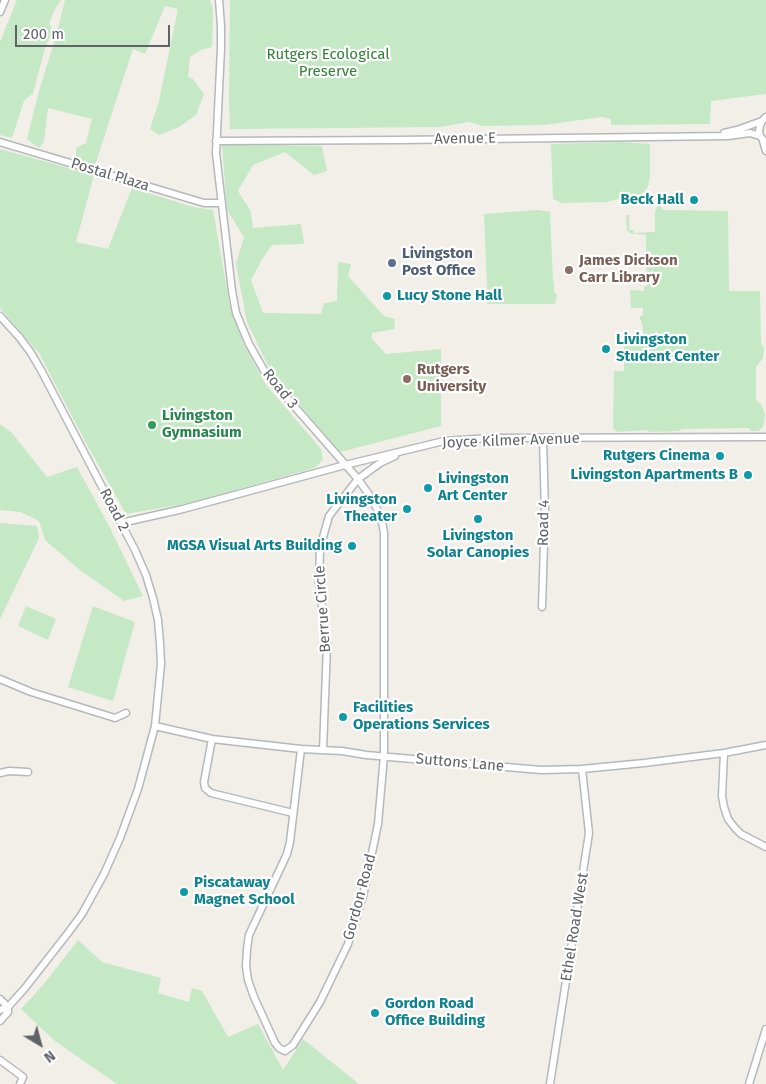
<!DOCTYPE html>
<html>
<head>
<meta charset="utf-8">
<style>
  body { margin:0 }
  #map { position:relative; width:766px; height:1084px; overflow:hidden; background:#f1efe8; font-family:"Fira Sans",sans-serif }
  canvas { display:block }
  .north { position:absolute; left:15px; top:1019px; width:50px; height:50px; -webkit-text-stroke:4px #fff; paint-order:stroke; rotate:143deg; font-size:14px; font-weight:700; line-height:20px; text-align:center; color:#5f6368 }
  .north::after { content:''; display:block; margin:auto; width:18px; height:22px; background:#5f6368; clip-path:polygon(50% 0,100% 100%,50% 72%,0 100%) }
  .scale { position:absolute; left:15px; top:25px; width:155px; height:22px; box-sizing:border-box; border:2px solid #5f6368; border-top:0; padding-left:6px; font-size:15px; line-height:18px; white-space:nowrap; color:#5f6368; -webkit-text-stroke:4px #fff; paint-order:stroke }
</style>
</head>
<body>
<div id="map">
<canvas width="766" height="1084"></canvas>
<div class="north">N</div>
<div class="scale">200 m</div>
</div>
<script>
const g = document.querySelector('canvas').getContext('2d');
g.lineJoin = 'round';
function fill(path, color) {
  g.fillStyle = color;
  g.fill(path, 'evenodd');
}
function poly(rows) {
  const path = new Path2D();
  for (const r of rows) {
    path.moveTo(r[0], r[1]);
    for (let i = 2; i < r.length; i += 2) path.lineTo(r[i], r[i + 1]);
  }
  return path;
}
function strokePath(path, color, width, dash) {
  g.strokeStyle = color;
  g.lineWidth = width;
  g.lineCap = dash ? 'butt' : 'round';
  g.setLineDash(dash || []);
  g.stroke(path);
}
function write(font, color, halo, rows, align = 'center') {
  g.font = font + ' "Fira Sans",sans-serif';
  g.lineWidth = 4.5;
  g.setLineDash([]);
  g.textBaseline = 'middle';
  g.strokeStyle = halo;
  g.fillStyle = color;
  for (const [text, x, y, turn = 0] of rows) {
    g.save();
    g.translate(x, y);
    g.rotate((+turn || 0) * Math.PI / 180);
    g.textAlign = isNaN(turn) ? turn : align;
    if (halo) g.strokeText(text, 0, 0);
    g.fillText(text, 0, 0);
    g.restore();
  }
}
const green = poly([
  [17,0,61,0,55,9,49,23,53,31,46,45,33,93,24,101,12,138,0,135,0,42],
  [65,0,210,0,213,9,212,47,201,50,190,57,188,77,193,79,204,94,196,115,179,127,159,135,150,129,159,101,178,9,165,6,145,54,133,49,95,165,76,159,76,148,86,143,92,119,48,108,44,141,39,148,27,139,39,91,56,36],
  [230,0,766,0,766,94,711,101,710,124,611,125,611,119,602,117,544,125,483,126,469,122,440,127,230,129,229,97],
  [621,142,650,144,650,177,648,187,641,195,625,197,607,202,562,203,553,199,551,144],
  [222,144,322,146,327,171,314,175,285,152,253,165,238,191,251,212,253,228,301,224,304,244,272,245,263,258,251,280,263,313,321,314,324,303,337,301,338,262,351,264,348,276,384,316,395,319,394,329,372,333,372,339,386,354,441,349,441,426,340,452,270,370,247,322,236,264,244,237,227,210],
  [0,149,94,175,76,242,108,249,132,188,193,207,213,210,230,307,244,345,266,385,321,449,323,460,314,468,189,503,126,514,85,441,39,353,0,308],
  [657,201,660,201,662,210,728,211,729,291,760,291,761,343,764,348,763,358,756,367,756,400,761,404,765,414,764,424,762,428,758,431,751,431,749,428,682,429,679,431,650,432,647,430,617,432,613,428,614,371,624,371,624,341,643,341,643,326,642,325,641,320,640,320,640,316,643,315,643,308,631,308,630,290,644,291,644,287,647,286,646,258,651,258,651,253,646,253,646,235,629,233,629,231,627,231,626,215,629,215,629,230,633,230,634,233,655,232,655,211,657,207],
  [538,210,550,212,553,280,554,284,554,292,557,295,555,304,487,304,487,299,488,292,487,286,484,214],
  [0,424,12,433,47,477,77,467,108,524,143,596,124,601,80,570,45,540,39,521,21,512,0,510],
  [0,523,37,526,39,538,0,619],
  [26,606,56,619,48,640,18,626],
  [93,606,135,622,113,701,68,687],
  [78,940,102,962,161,978,158,993,189,1002,192,988,202,991,228,1037,258,1024,283,1070,303,1039,359,1084,117,1084,55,1041,21,1009,43,985]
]);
const minor = poly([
  [219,0,221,26,221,48,216,153,232,291,236,313,249,344,266,374,358,479,372,499,379,513,382,522,384,533,384,756,378,824,363,896,348,944,320,1002,293,1045,285,1051,279,1048,275,1043,254,997,248,980,246,966,247,949,249,935,287,854,290,842,301,749],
  [0,12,5,0],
  [766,117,762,121,760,126,759,131,760,136,766,143],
  [724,133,737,130,762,121],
  [216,141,399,140,728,136,750,133,760,136],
  [763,141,766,151],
  [0,142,204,203,222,203],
  [0,316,20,338,31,353,41,370,135,550,146,575,153,598,158,620,160,643,161,664,155,726,138,789,120,838,104,874,82,914,68,933,25,988,8,1007,0,1010],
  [121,523,183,509,345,465,444,441,490,438,766,437],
  [542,607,545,513,543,439],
  [0,679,31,692,115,718,126,713],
  [155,726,212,739,301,749,342,751,366,755,541,770,582,769,644,763,724,753,766,745],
  [212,739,204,782,205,788,211,793,293,813],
  [323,750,327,645,319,583,320,548,329,516,358,479,380,463,395,456],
  [724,753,722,796,724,807,728,819,735,828,741,834,766,847],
  [0,773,9,771,28,772],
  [0,999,8,1007],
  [0,1021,8,1012,8,1007],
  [0,1060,23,1077,20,1084],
  [550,1084,589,833,582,769],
  [749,1084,766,1029]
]);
const markers = [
  [694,200,5,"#0f9aa8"],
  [392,263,5,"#5c6f8a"],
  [569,270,5,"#8d6e63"],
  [387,296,5,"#0f9aa8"],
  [606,349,5,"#0f9aa8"],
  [407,379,5,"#8d6e63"],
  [152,425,5,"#2e9e5b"],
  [720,456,5,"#0f9aa8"],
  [748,475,5,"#0f9aa8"],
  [428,488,5,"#0f9aa8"],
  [407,509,5,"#0f9aa8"],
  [478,519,5,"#0f9aa8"],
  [352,546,5,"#0f9aa8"],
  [343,717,5,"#0f9aa8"],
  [184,892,5,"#0f9aa8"],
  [375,1013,5,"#0f9aa8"]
];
const parkNames = [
  ["Rutgers Ecological",328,55],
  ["Preserve",328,72]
];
const streetNames = [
  ["Avenue E",465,139,-1],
  ["Postal Plaza",110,175,17],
  ["Road 3",280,389,51],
  ["Joyce Kilmer Avenue",511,441,-2],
  ["Road 2",114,510,62],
  ["Road 4",544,523,-89],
  ["Berrue Circle",323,609,-94],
  ["Suttons Lane",460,763,5],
  ["Gordon Road",360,897,-75],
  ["Ethel Road West",575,927,-81]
];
const cultureNames = [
  ["Beck Hall",684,200,"right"],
  ["Lucy Stone Hall",397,296],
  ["Livingston",616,340],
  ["Student Center",616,357],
  ["Rutgers Cinema",710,456,"right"],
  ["Livingston Apartments B",738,475,"right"],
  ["Livingston",438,479],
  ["Art Center",438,496],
  ["Livingston",397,500,"right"],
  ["Theater",397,517,"right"],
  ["Livingston",478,536,"center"],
  ["Solar Canopies",478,553,"center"],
  ["MGSA Visual Arts Building",342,546,"right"],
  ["Facilities",353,708],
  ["Operations Services",353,725],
  ["Piscataway",194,883],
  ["Magnet School",194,900],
  ["Gordon Road",385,1004],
  ["Office Building",385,1021]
];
const serviceNames = [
  ["Livingston",402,254],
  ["Post Office",402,271]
];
const educationNames = [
  ["James Dickson",579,261],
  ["Carr Library",579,278],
  ["Rutgers",417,370],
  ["University",417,387]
];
const leisureNames = [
  ["Livingston",162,416],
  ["Gymnasium",162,433]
];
fill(green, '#c5e8c5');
strokePath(minor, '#b5b8bc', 9);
strokePath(minor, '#fff', 6);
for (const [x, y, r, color] of markers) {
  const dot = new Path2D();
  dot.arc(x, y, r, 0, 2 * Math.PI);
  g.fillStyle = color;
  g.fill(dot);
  strokePath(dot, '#fff', 2);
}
write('15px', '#348238', '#fff', parkNames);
write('15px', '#5f6368', '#fff', streetNames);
write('bold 15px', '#0d838f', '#fff', cultureNames, 'left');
write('bold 15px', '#4e5e75', '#fff', serviceNames, 'left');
write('bold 15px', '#785e54', '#fff', educationNames, 'left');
write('bold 15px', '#27864d', '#fff', leisureNames, 'left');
</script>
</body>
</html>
